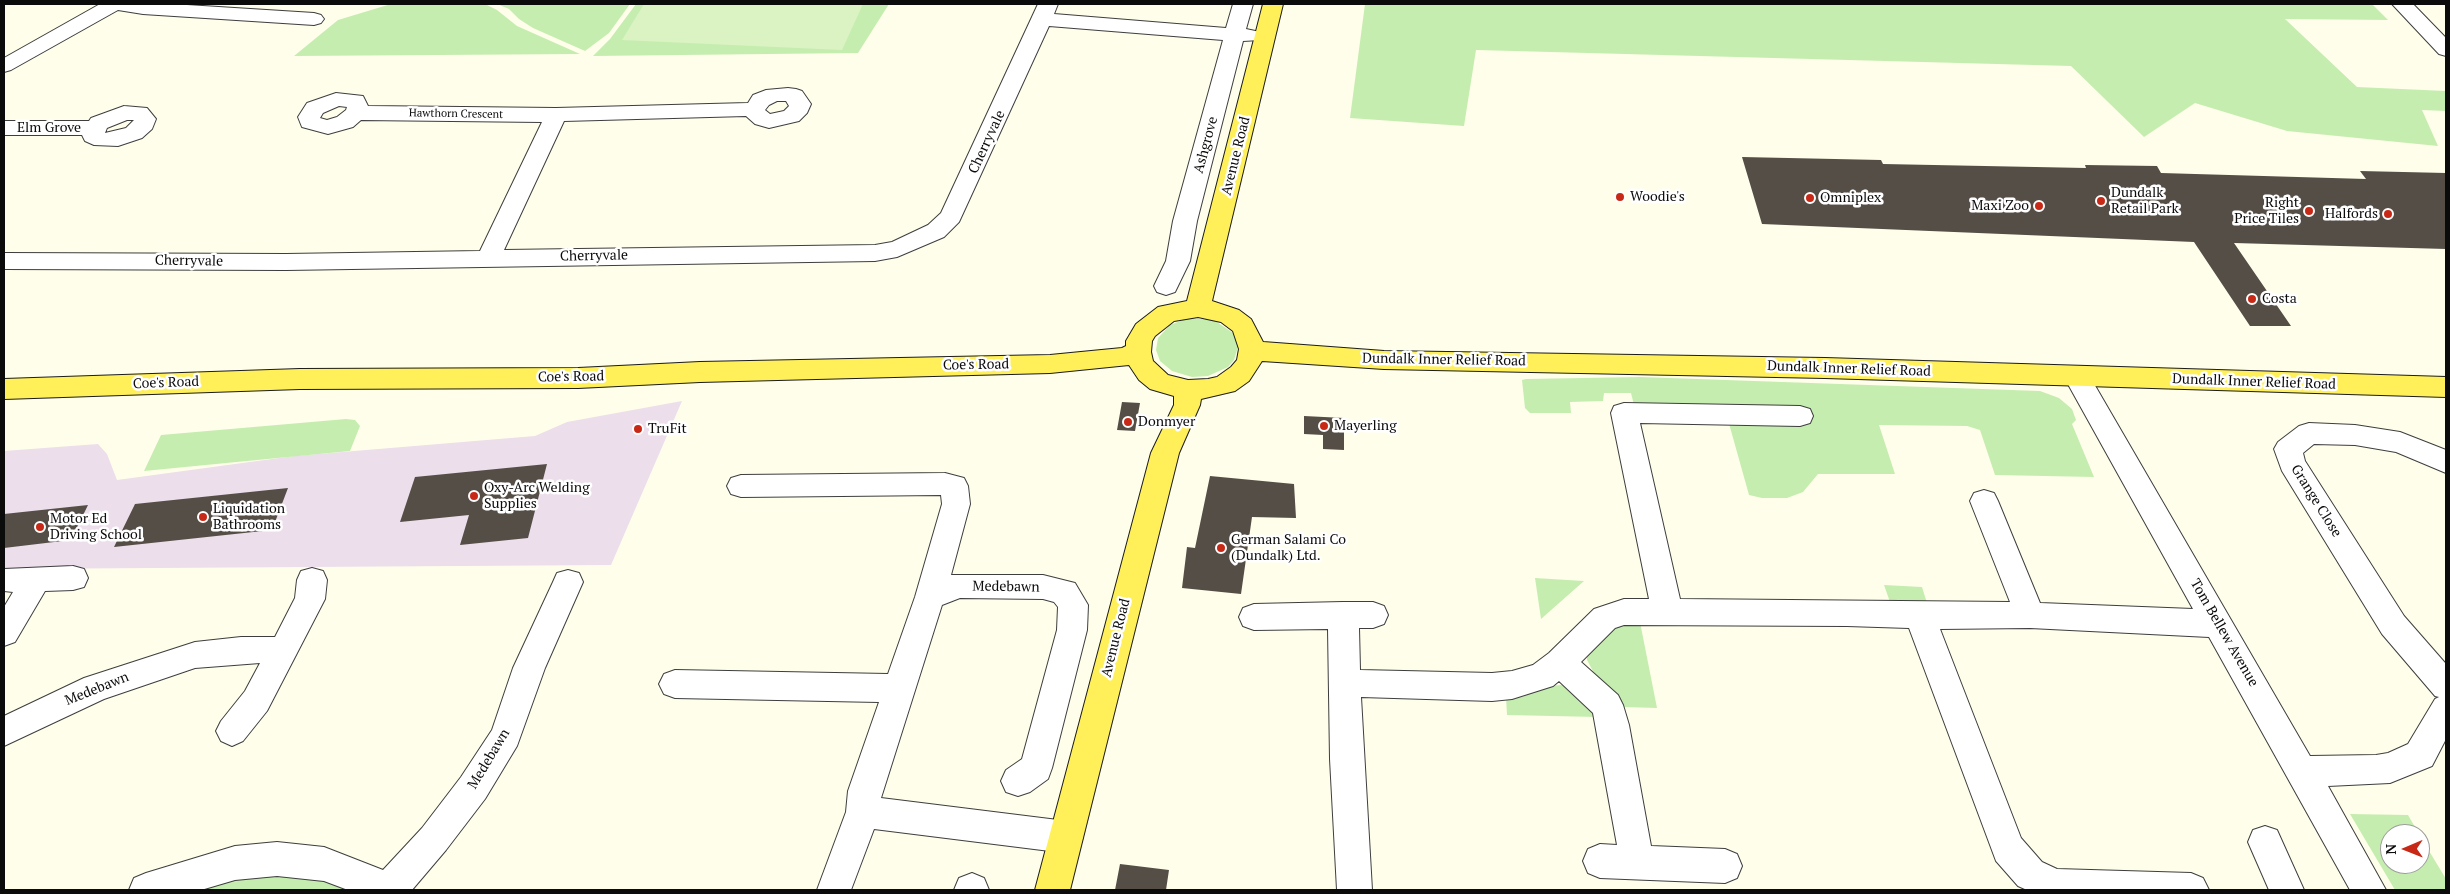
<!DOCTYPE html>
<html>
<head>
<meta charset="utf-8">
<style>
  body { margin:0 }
  #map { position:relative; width:2450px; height:894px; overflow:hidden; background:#fffeea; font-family:"PT Serif",serif }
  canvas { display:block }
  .frame { position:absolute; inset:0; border:5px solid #0b0b0b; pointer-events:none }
  .north { position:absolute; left:2380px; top:824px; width:50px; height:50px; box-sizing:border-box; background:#fff; border:1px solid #9d9d9d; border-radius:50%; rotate:269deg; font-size:14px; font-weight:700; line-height:20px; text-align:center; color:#0b0b0b }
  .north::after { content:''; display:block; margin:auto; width:18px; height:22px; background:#c82917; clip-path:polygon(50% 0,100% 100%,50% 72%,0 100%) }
</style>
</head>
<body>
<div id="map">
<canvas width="2450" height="894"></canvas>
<div class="frame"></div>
<div class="north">N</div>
</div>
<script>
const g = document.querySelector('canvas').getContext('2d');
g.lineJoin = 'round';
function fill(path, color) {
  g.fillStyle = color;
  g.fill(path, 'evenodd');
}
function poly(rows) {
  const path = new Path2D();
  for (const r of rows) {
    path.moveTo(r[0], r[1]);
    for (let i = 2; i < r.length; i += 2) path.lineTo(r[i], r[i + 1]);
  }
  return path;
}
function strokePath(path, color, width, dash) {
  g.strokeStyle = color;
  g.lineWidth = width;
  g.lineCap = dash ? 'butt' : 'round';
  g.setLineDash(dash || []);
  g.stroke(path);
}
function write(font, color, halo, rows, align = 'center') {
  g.font = font + ' "PT Serif",serif';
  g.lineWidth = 5;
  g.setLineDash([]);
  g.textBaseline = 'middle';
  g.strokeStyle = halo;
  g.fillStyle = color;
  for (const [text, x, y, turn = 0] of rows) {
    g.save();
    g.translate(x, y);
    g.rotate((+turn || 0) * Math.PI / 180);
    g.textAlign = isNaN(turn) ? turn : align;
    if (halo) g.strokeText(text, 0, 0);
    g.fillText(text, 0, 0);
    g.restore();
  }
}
const industrial = poly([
  [682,401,611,565,4,569,4,451,98,444,107,454,117,480,294,456,535,436,567,422]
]);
const green = poly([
  [391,4,485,4,497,10,517,26,580,54,294,56,338,20],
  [497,4,630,4,609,33,585,51,533,28,519,19,509,9],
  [636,4,889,4,858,53,593,56,610,39],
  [1365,4,2372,4,2388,20,2285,19,2357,87,2446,91,2446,111,2422,110,2438,146,2287,131,2195,103,2144,137,2071,66,1476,50,1464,126,1350,118],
  [1188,318,1214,320,1233,333,1238,347,1234,360,1228,367,1208,376,1192,377,1172,371,1160,361,1156,350,1158,338,1170,325],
  [1640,377,2040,391,2059,398,2072,409,2076,420,2072,424,2094,477,1995,475,1980,430,1967,426,1879,425,1895,474,1818,474,1803,492,1787,498,1762,498,1749,495,1728,420,1637,417,1631,393,1604,393,1603,401,1570,402,1571,413,1530,413,1525,408,1522,380,1526,379],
  [346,419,355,420,360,426,350,451,144,471,161,435],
  [1535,578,1584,581,1541,619],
  [1884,585,1922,587,1927,603,1890,602],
  [1639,617,1657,708,1623,707,1595,675,1587,660,1587,651,1604,633],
  [1563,685,1580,691,1598,717,1507,715,1506,697,1522,697,1545,686],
  [2350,814,2408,815,2419,834,2390,834,2390,864,2420,864,2420,836,2446,879,2446,890,2395,890],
  [219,874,331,874,366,890,157,890]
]);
const pitch = poly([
  [644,4,863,4,842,50,622,40]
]);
const building = poly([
  [1742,157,1881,160,1883,164,2086,168,2085,165,2157,166,2161,173,2366,179,2360,171,2446,173,2446,249,2234,243,2291,326,2250,326,2194,242,1762,224],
  [1122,402,1140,403,1135,431,1117,430],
  [1304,416,1344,418,1344,450,1323,449,1323,435,1304,434],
  [547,464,528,538,460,545,469,515,400,522,415,477],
  [1210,476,1294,484,1296,518,1252,517,1241,594,1182,588,1187,547,1195,548],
  [288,488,272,530,114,547,135,504],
  [88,505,71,540,4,548,4,514],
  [1120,864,1169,870,1166,890,1115,890]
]);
const minor = poly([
  [100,4,171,4,314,13,321,15,324,19,321,23,314,25,143,14,118,10,11,70,4,72,4,58,100,4],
  [1038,4,1058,4,1054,14,1226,28,1233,4,1253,4,1246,29,1260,32,1263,36,1260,40,1243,41,1197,221,1190,261,1175,292,1166,295,1157,292,1154,286,1166,261,1173,221,1223,40,1049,26,959,222,944,237,897,257,875,261,286,270,4,269,4,253,286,254,480,251,542,122,361,120,353,127,328,134,302,127,298,117,307,103,336,93,363,96,368,106,556,108,748,103,753,95,766,90,788,88,796,89,802,91,811,104,807,113,799,121,769,128,755,124,746,116,564,121,504,250,875,245,892,242,928,225,941,213,1038,4],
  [777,101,786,101,789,106,784,111,770,114,765,110,769,105,777,101],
  [339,106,347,107,346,110,337,117,327,120,320,118,323,113,339,106],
  [2392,4,2413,4,2446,38,2446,56,2439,54,2392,4],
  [124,106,147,108,156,119,152,129,142,138,118,146,94,145,85,141,82,135,4,135,4,121,89,121,91,118,124,106],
  [127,120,134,120,126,128,105,133,107,128,127,120],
  [2077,367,2086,370,2310,756,2376,755,2388,753,2408,744,2435,699,2439,697,2435,696,2382,634,2282,471,2274,449,2278,442,2299,426,2309,423,2355,425,2400,432,2446,450,2446,473,2396,452,2355,445,2314,444,2303,453,2305,461,2404,616,2446,664,2446,739,2432,766,2390,783,2328,786,2386,890,2350,890,2209,637,2030,628,1940,629,2021,838,2042,862,2057,869,2191,873,2203,878,2209,890,2027,890,2018,886,1996,861,1909,628,1847,626,1624,625,1615,628,1581,662,1618,695,1623,705,1629,725,1651,846,1725,849,1737,854,1742,866,1737,878,1725,883,1600,878,1588,873,1583,861,1588,849,1600,844,1617,845,1593,713,1559,681,1553,686,1512,699,1492,701,1361,697,1372,890,1337,890,1330,759,1328,629,1254,630,1243,626,1239,617,1243,608,1254,604,1343,602,1373,602,1384,606,1388,615,1384,624,1373,628,1359,628,1360,670,1492,673,1512,671,1533,665,1549,653,1594,609,1624,599,1649,599,1611,413,1614,406,1624,403,1800,406,1810,409,1813,416,1810,423,1800,426,1640,423,1680,599,2010,602,1970,501,1974,493,1984,490,1994,493,1998,501,2040,603,2193,609,2064,377,2068,370,2077,367],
  [945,473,964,478,968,486,970,504,951,575,1043,575,1075,583,1088,605,1087,630,1052,768,1048,779,1030,792,1018,796,1006,792,1001,781,1006,770,1022,759,1057,630,1058,607,1054,602,1043,599,960,598,942,605,881,798,1066,821,1078,826,1083,837,1078,848,1066,853,874,829,851,890,817,890,846,812,848,791,879,702,675,698,664,694,659,684,664,674,675,670,888,674,915,597,942,504,941,495,741,497,731,494,727,486,731,478,741,475,945,473],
  [73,566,84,569,88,578,84,587,73,590,45,591,15,642,4,646,4,607,13,592,4,591,4,569,73,566],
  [312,568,323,571,327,580,325,599,267,711,243,741,232,746,221,741,216,731,221,721,245,691,260,663,195,668,104,699,4,746,4,716,84,678,195,642,241,637,275,637,295,598,297,580,301,571,312,568],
  [568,570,579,573,583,582,545,668,517,746,485,799,446,850,412,890,348,890,324,881,277,876,235,880,201,890,129,890,134,878,146,873,235,846,277,842,324,847,383,870,422,828,461,777,492,730,513,668,553,582,557,573,568,570],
  [2265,826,2277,830,2304,890,2269,890,2248,842,2253,830,2265,826],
  [972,873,984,878,989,890,954,890,959,878,972,873]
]);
const major = poly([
  [1263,4,1283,4,1212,301,1239,310,1251,319,1263,342,1384,351,1825,358,2446,377,2446,397,1825,378,1384,369,1262,361,1249,381,1235,391,1201,399,1200,405,1179,453,1070,890,1035,890,1151,453,1174,405,1174,396,1150,389,1139,380,1129,365,1050,373,700,382,578,388,300,389,4,399,4,379,300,369,578,368,700,362,1050,355,1122,348,1126,346,1126,341,1136,324,1158,307,1187,301,1263,4],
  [1198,317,1221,322,1233,331,1239,349,1237,360,1231,367,1217,377,1208,379,1188,380,1168,375,1153,361,1151,352,1152,341,1155,336,1174,321,1198,317]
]);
const markers = [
  [1620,197,5,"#c82917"],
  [1810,198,5,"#c82917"],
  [2101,201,5,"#c82917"],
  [2039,206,5,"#c82917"],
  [2309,211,5,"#c82917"],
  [2388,214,5,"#c82917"],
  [2252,299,5,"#c82917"],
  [1128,422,5,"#c82917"],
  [1324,426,5,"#c82917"],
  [638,429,5,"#c82917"],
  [474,496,5,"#c82917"],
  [203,517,5,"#c82917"],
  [40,527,5,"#c82917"],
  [1221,548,5,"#c82917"]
];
const farStreetnames = [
  ["Hawthorn Crescent",456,114,1]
];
const streetNames = [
  ["Elm Grove",49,128],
  ["Cherryvale",987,142,-65],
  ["Ashgrove",1206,145,-75],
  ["Avenue Road",1236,156,-76],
  ["Cherryvale",594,256,-1],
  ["Cherryvale",189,261,1],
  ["Dundalk Inner Relief Road",1444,360,1],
  ["Coe's Road",976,365,-1],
  ["Dundalk Inner Relief Road",1849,369,2],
  ["Coe's Road",571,377,-1],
  ["Dundalk Inner Relief Road",2254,382,2],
  ["Coe's Road",166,383,-2],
  ["Grange Close",2316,501,58],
  ["Medebawn",1006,587,1],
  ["Tom Bellew Avenue",2224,633,60],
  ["Avenue Road",1116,638,-76],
  ["Medebawn",97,689,-22],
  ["Medebawn",489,759,-59]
];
const poiNames = [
  ["Dundalk",2111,193],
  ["Retail Park",2111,209],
  ["Woodie's",1630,197],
  ["Omniplex",1820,198],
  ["Right",2299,203,"right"],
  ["Price Tiles",2299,219,"right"],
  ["Maxi Zoo",2029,206,"right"],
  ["Halfords",2378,214,"right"],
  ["Costa",2262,299],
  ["Donmyer",1138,422],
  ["Mayerling",1334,426],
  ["TruFit",648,429],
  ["Oxy-Arc Welding",484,488],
  ["Supplies",484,504],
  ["Liquidation",213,509],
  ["Bathrooms",213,525],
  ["Motor Ed",50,519],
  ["Driving School",50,535],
  ["German Salami Co",1231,540],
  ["(Dundalk) Ltd.",1231,556]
];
fill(industrial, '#ecdeeb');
fill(green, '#c6edb0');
fill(pitch, '#dbf3c2');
fill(building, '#554e47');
strokePath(minor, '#3e3e3e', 2);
strokePath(major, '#1c1c1c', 2);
fill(minor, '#fff');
fill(major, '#fff05a');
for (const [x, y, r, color] of markers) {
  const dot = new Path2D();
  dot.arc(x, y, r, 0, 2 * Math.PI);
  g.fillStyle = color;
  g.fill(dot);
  strokePath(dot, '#fff', 2);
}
write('11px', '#0b0b0b', '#fff', farStreetnames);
write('14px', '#0b0b0b', '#fff', streetNames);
write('14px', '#0b0b0b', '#fff', poiNames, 'left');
</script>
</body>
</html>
